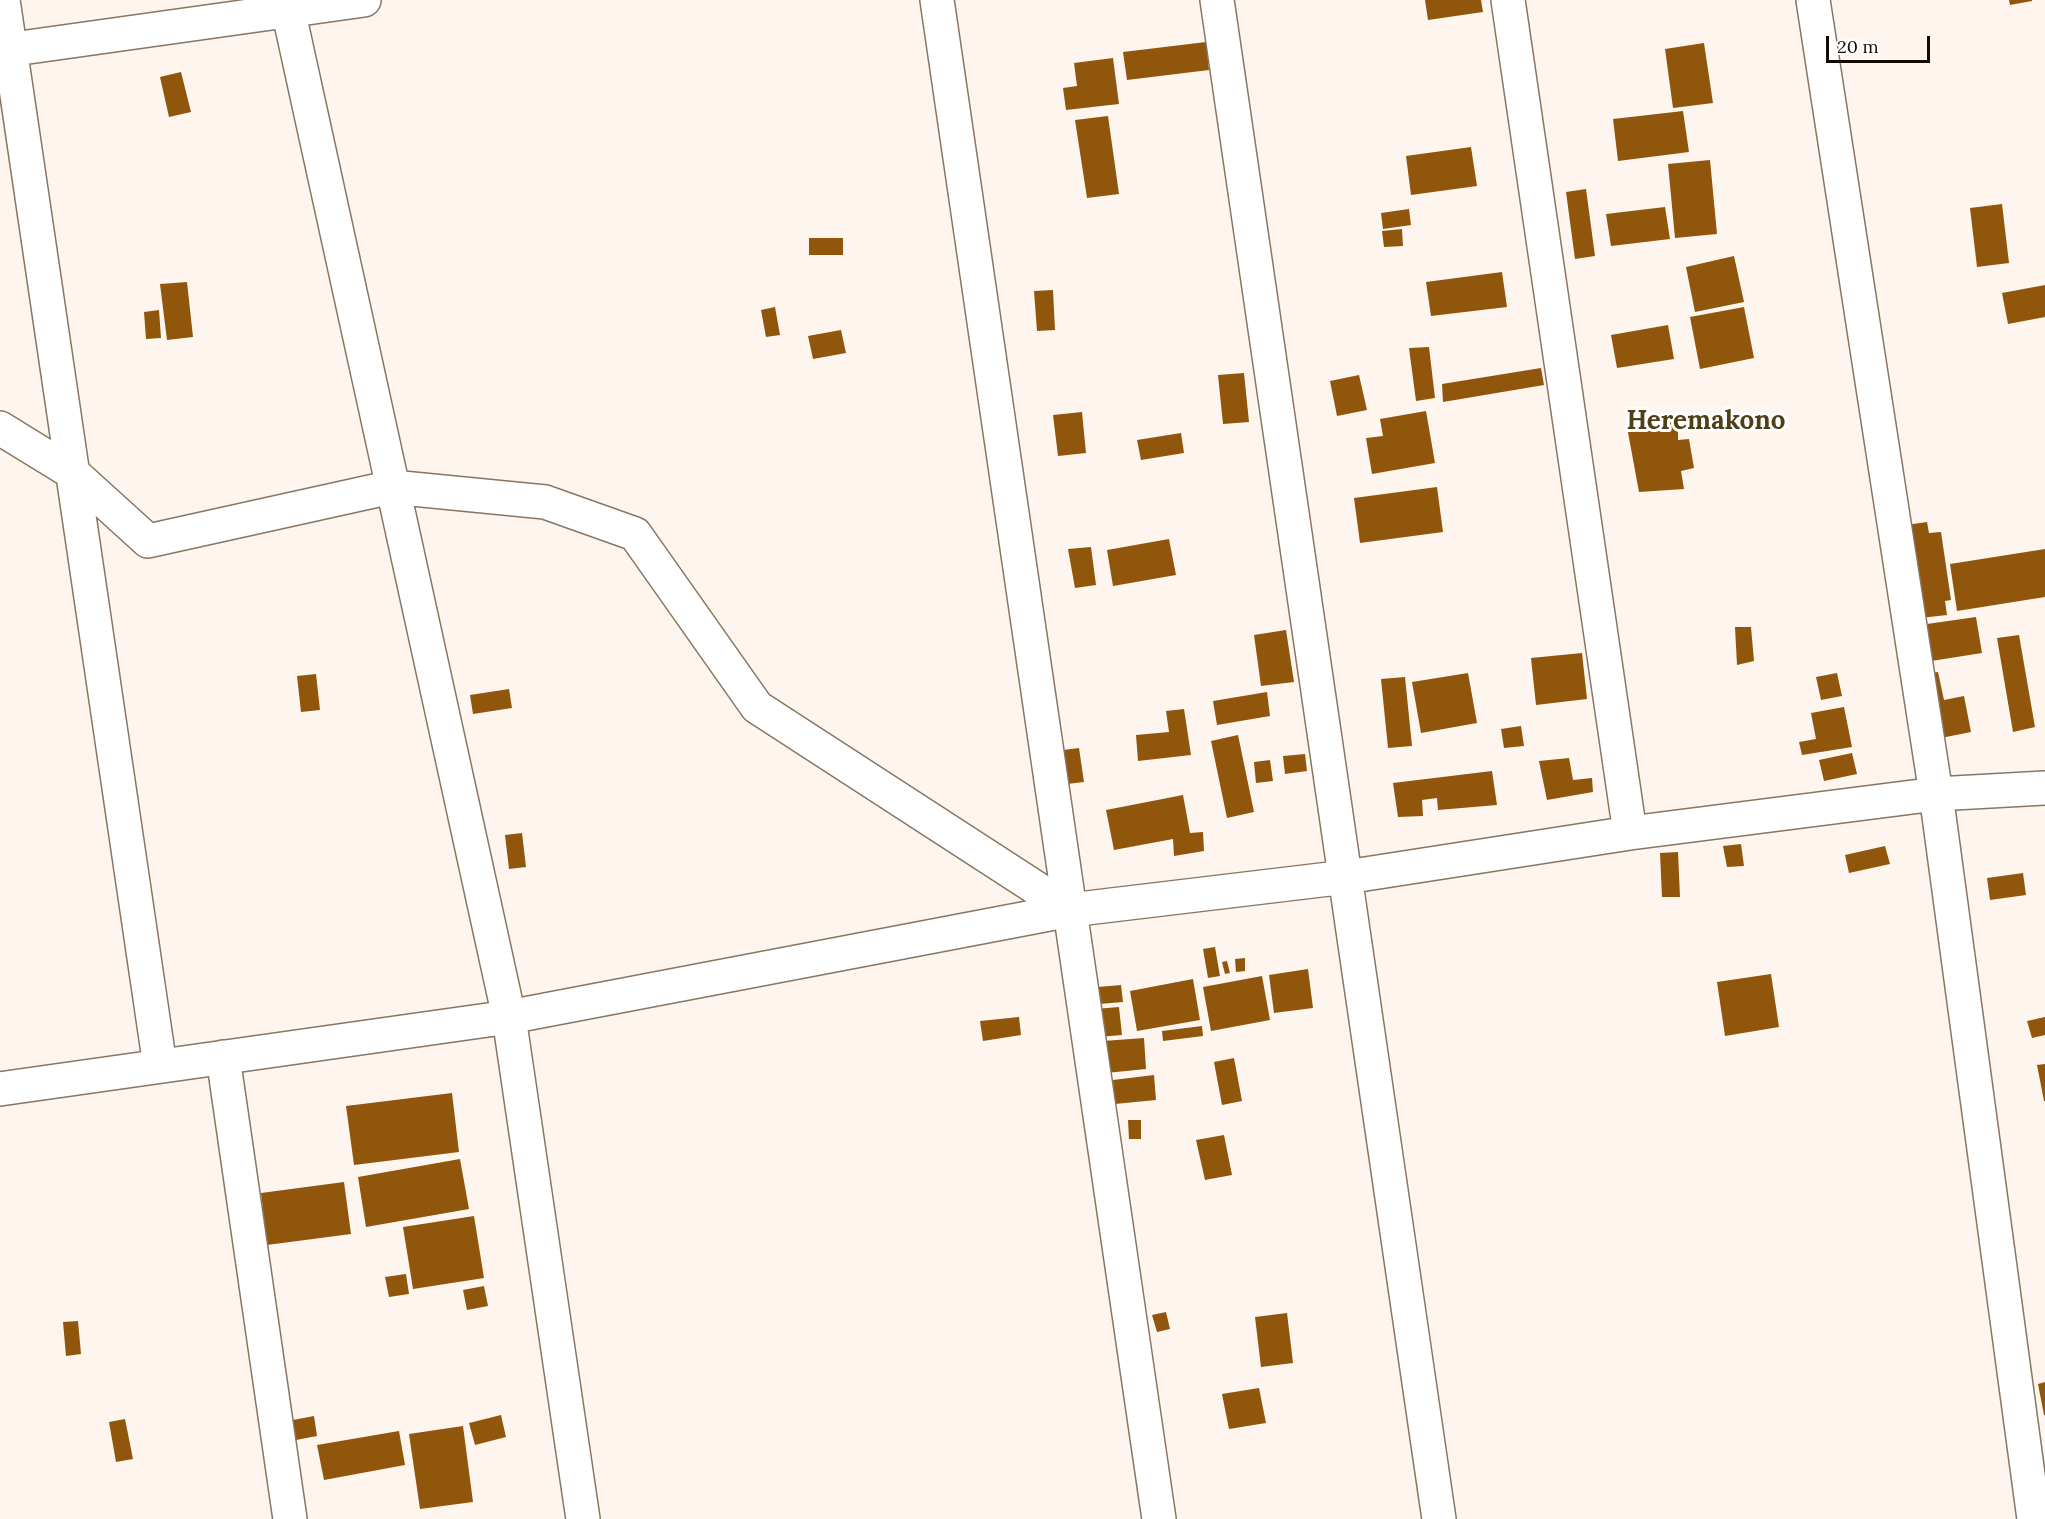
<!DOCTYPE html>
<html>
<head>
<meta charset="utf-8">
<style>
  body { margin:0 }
  #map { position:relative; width:2045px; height:1519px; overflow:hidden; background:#fef6ee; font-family:Lora,serif }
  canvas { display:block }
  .scale { position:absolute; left:1826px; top:36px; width:104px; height:27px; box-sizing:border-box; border:3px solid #130c06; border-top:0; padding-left:8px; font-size:18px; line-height:21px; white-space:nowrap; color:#130c06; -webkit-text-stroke:4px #fff; paint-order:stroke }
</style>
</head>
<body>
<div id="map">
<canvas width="2045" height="1519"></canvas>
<div class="scale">20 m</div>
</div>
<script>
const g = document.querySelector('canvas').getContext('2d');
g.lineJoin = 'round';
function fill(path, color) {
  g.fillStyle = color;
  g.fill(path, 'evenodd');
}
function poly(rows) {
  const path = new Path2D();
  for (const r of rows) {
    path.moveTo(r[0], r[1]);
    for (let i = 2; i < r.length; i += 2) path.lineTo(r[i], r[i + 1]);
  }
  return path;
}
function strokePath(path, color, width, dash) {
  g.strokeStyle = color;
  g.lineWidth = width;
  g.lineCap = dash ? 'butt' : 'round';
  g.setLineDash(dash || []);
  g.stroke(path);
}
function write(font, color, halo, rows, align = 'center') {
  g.font = font + ' Lora,serif';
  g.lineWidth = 6;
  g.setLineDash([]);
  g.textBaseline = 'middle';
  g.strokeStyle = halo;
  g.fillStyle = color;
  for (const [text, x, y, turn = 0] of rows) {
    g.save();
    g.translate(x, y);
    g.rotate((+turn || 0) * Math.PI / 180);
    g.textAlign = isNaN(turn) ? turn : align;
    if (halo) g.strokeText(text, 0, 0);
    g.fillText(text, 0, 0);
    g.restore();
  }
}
const building = poly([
  [1425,0,1481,0,1483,12,1428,20],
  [2009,0,2032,0,2032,1,2010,5],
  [1206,42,1209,70,1127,80,1123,52],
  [1704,43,1713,103,1673,108,1665,49],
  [1113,58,1119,104,1066,110,1063,88,1077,86,1074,63],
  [181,72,191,112,169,117,160,77],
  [1683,111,1689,152,1618,161,1613,119],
  [1108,116,1119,194,1087,198,1075,120],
  [1471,147,1477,186,1411,195,1406,156],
  [1710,160,1717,234,1675,238,1668,164],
  [1586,189,1595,256,1575,259,1566,192],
  [2002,204,2009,263,1977,267,1970,208],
  [1665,207,1670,239,1611,246,1606,214],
  [1409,209,1411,225,1383,229,1381,213],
  [1402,229,1403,246,1384,247,1382,231],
  [809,238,843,238,843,255,809,255],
  [1734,256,1744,302,1695,312,1686,267],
  [1502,272,1507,307,1431,316,1426,282],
  [187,282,193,337,167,340,160,284],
  [2045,285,2045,317,2008,324,2002,293],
  [1053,290,1055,330,1037,331,1034,291],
  [775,307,780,335,766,337,761,310],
  [1744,307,1754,358,1700,369,1690,317],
  [159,310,161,338,146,339,144,312],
  [1668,325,1674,359,1617,368,1611,335],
  [841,330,846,353,813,359,808,336],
  [1429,347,1435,398,1416,401,1409,348],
  [1541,368,1544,385,1443,402,1442,384],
  [1244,373,1249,422,1223,424,1218,375],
  [1359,375,1367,410,1337,416,1330,381],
  [1426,411,1435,463,1372,474,1366,438,1383,436,1380,419],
  [1082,412,1086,453,1058,456,1053,415],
  [1678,420,1678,440,1689,439,1694,468,1681,471,1684,489,1639,492,1627,427],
  [1181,433,1184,453,1141,460,1137,440],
  [1437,487,1443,532,1360,543,1354,498],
  [1927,522,1929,533,1941,532,1951,600,1945,601,1947,615,1920,618,1906,525],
  [1169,539,1176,575,1113,586,1107,550],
  [1091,547,1096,585,1075,588,1068,549],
  [2045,549,2045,597,1957,611,1950,564],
  [1976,617,1982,653,1925,662,1920,625],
  [1735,627,1751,627,1754,661,1737,665],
  [1286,630,1294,682,1261,686,1254,635],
  [2019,635,2035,727,2013,732,1997,638],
  [1582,653,1587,699,1536,705,1531,658],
  [1938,672,1944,700,1964,696,1971,732,1936,739,1923,674],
  [1468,673,1477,723,1421,733,1412,682],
  [1837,673,1842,696,1821,700,1816,677],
  [316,674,320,710,301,712,297,676],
  [1405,677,1412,746,1388,748,1381,679],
  [509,689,512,708,473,714,470,695],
  [1267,692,1270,716,1217,725,1213,701],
  [1844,707,1852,747,1802,755,1799,742,1816,739,1811,713],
  [1184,709,1191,755,1138,761,1136,735,1169,732,1166,711],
  [1521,726,1524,746,1504,748,1501,729],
  [1238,735,1254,812,1227,818,1211,741],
  [1079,748,1084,782,1067,784,1063,750],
  [1852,753,1857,774,1824,781,1819,760],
  [1305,754,1307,771,1285,774,1283,756],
  [1569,758,1573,780,1592,778,1593,792,1547,800,1539,761],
  [1270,760,1273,781,1256,783,1254,762],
  [1492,771,1497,805,1438,810,1437,798,1422,800,1423,816,1398,817,1393,783],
  [1183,795,1190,833,1203,832,1204,851,1174,856,1173,839,1114,850,1106,810],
  [522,833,526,867,509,869,505,835],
  [1741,844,1744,866,1727,867,1723,846],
  [1885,846,1890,864,1849,873,1845,855],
  [1678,852,1680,897,1662,897,1660,853],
  [2023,873,2026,895,1990,900,1987,878],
  [1215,947,1220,976,1208,978,1203,949],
  [1245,958,1245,971,1236,972,1235,959],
  [1227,961,1230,973,1225,974,1222,962],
  [1308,969,1313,1008,1274,1013,1269,975],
  [1771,974,1779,1027,1725,1036,1717,982],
  [1262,976,1270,1020,1211,1031,1203,987],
  [1193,979,1200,1020,1137,1031,1130,991],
  [1121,985,1123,1002,1099,1004,1098,987],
  [1119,1007,1122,1035,1098,1037,1095,1009],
  [1019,1017,1021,1035,983,1041,980,1021],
  [2045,1017,2045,1035,2032,1038,2027,1021],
  [1202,1026,1203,1036,1163,1041,1162,1031],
  [1144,1038,1146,1069,1106,1073,1103,1041],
  [1234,1058,1242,1101,1222,1105,1214,1062],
  [2045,1064,2045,1101,2044,1101,2037,1065],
  [1154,1075,1156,1100,1115,1104,1113,1080],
  [452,1093,459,1152,354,1165,346,1106],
  [1128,1120,1141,1120,1141,1139,1129,1139],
  [1224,1135,1232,1175,1205,1180,1196,1140],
  [460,1159,469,1209,366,1227,358,1177],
  [344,1182,351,1234,267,1245,261,1193],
  [474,1216,484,1278,413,1289,403,1227],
  [406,1274,409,1294,389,1297,385,1277],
  [484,1286,488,1306,467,1310,463,1290],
  [1166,1312,1170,1329,1157,1332,1152,1315],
  [1287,1313,1293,1363,1261,1367,1255,1317],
  [78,1321,81,1354,66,1356,63,1322],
  [2045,1382,2045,1415,2044,1415,2038,1384],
  [1259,1388,1266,1423,1229,1429,1222,1394],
  [501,1415,506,1437,475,1445,469,1423],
  [314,1416,317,1436,296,1440,293,1420],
  [125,1419,133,1459,116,1462,109,1422],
  [463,1426,473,1502,420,1509,409,1434],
  [399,1431,405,1465,324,1480,317,1445]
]);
const minor = poly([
  [3,0,160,1066],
  [286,0,509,1017,583,1519],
  [937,0,1159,1519],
  [1217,0,1439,1519],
  [1508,0,1630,833],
  [1813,0,1936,794,2034,1519],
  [0,51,364,0],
  [0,428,73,473,148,541,392,487,545,502,635,534,757,707,1070,910,1346,877,1630,833,1936,794,2045,788],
  [223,1057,290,1519],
  [0,1089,509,1017,1070,910]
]);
const districtNames = [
  ["Heremakono",1706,422]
];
fill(building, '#8f560c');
strokePath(minor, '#887563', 36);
strokePath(minor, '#fff', 33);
write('bold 26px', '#4e3f17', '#fff', districtNames);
</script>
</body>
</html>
